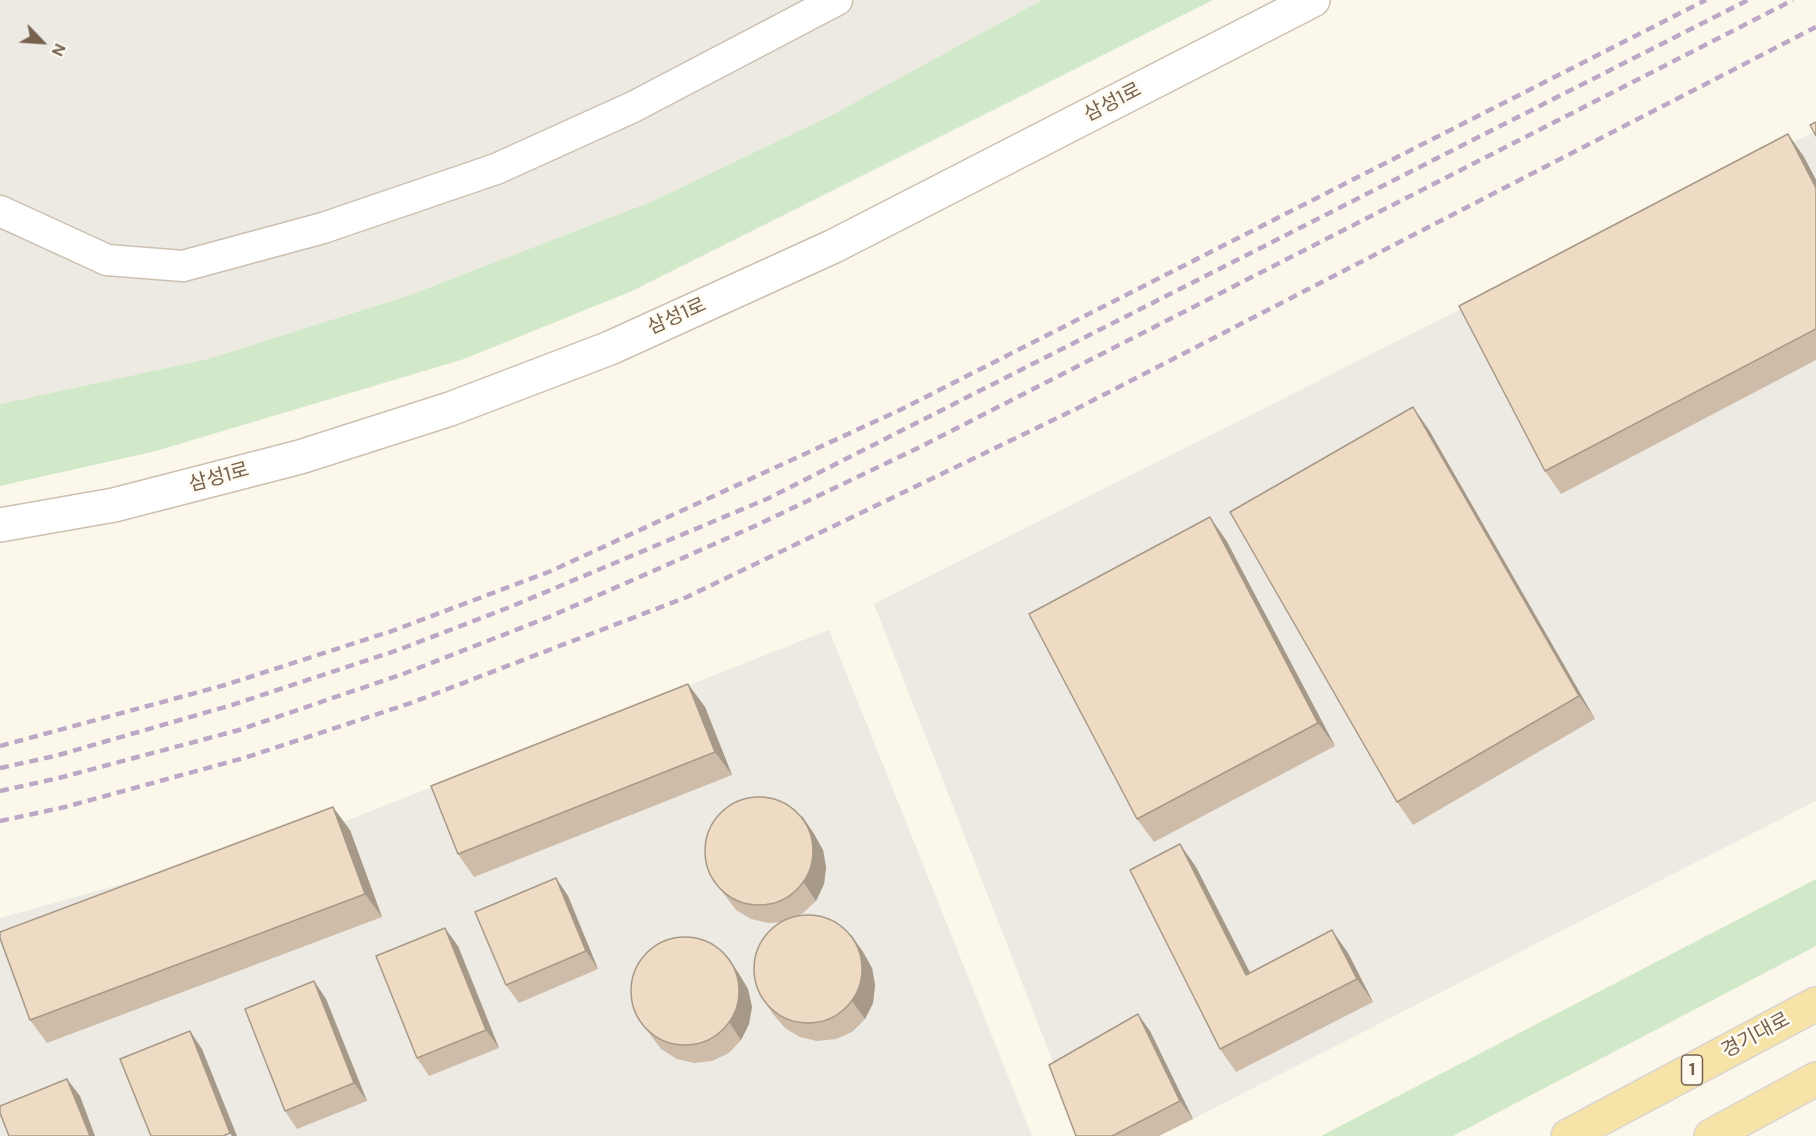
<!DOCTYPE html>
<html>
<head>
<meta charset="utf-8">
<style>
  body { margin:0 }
  #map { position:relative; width:1816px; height:1136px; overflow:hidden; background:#fbf7ea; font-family:"DM Sans",sans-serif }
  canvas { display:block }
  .north { position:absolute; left:12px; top:12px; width:60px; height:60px; -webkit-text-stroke:4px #fefaf0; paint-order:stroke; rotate:115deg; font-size:16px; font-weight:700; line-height:24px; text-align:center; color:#75614e }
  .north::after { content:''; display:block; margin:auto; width:21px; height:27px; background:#75614e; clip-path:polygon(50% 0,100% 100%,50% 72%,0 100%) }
</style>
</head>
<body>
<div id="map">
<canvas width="1816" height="1136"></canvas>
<div class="north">N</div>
</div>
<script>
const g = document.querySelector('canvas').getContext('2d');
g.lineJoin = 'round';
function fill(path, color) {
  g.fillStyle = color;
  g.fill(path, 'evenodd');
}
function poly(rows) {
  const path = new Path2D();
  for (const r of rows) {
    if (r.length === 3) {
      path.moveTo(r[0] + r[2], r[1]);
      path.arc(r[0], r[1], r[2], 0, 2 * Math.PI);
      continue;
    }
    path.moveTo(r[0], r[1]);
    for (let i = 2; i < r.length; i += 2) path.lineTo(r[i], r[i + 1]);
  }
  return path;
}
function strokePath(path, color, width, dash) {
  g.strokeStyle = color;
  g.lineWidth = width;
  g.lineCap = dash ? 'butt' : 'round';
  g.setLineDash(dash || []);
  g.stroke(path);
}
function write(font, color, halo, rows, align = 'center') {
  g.font = font + ' "DM Sans","Noto Sans KR",sans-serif';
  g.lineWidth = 5;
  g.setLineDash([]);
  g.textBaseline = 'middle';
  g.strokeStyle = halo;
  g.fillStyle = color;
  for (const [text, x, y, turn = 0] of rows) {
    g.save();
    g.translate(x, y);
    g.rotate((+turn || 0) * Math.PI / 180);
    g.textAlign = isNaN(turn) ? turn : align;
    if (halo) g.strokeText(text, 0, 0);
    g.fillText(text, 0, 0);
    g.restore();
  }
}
const industrial = poly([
  [0,0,1042,0,834,114,653,201,410,295,208,359,0,404],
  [1816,131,1816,801,1159,1136,1082,1136,874,604],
  [829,630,1032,1136,0,1136,0,918,341,823]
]);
const green = poly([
  [1042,0,1213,0,632,291,464,359,156,451,0,486,0,404,208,359,410,295,653,201,834,114],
  [1816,879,1816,946,1453,1136,1321,1136]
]);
const minor = poly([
  [0,211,107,260,183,266,323,228,496,169,633,107,837,0]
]);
const tertiary = poly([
  [0,525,114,505,300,457,450,409,610,348,834,246,1313,0]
]);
const primary = poly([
  [1568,1136,1816,1004],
  [1711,1136,1816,1079]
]);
const rail = poly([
  [0,746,225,685,392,631,551,571,900,410,1706,0],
  [0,768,55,756,232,705,398,650,510,607,769,498,1748,0],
  [0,791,59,778,239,730,403,674,549,617,755,526,918,448,1793,0],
  [0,821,65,807,244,758,411,703,687,597,1080,407,1816,27]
]);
const wall = poly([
  [1788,134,1804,157,1816,180,1816,360,1561,494,1545,471],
  [1413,407,1429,430,1595,719,1413,825,1397,802],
  [1226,540,1335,746,1154,842,1137,819],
  [688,684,705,707,732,775,474,877,458,854],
  [802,816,814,834,823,850,826,867,824,884,816,901,803,913,797,916,851,935,863,952,872,968,875,985,873,1003,865,1019,852,1032,836,1039,817,1041,800,1037,785,1028,773,1014,761,996,782,922,769,923,751,919,736,910,712,878],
  [350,830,382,917,47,1043,30,1020],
  [1196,867,1250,973,1348,953,1373,1002,1236,1072,1220,1049],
  [556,878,568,896,598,969,519,1003,506,985],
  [458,946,499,1048,429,1076,417,1058],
  [727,956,739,974,748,989,752,1007,749,1024,741,1040,729,1053,712,1061,694,1063,677,1059,661,1049,637,1017],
  [314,981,326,999,367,1101,297,1129,285,1111],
  [1150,1031,1193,1119,1159,1136,1076,1136]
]);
const shadedWall = poly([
  [1788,134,1804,157,1816,180,1816,188],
  [1413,407,1429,430,1595,719,1579,696],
  [1210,517,1226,540,1335,746,1318,723],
  [688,684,705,707,732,775,715,752],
  [333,807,350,830,382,917,365,894],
  [802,816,814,834,823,850,826,867,824,884,816,901,804,883],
  [1180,844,1196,867,1263,998,1246,975],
  [556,878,568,896,598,969,586,951],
  [445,928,458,946,499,1048,486,1030],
  [1332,930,1348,953,1373,1002,1357,979],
  [851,935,863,952,872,968,875,985,873,1003,865,1019,852,1001],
  [727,956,739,974,748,989,752,1007,749,1024,741,1040,729,1022],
  [314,981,326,999,367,1101,354,1083],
  [1138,1014,1150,1031,1193,1119,1180,1101],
  [190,1031,202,1049,237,1136,232,1136,230,1133],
  [67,1079,80,1096,95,1136,90,1136]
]);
const building = poly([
  [1816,122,1816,136,1810,125,1816,122],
  [1788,134,1816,188,1816,329,1545,471,1459,306,1788,134],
  [1413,407,1579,696,1397,802,1230,512,1413,407],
  [1210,517,1318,723,1137,819,1029,614,1210,517],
  [688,684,715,752,458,854,431,786,688,684],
  [759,851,54],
  [333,807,365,894,30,1020,0,938,0,932,333,807],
  [1180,844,1246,975,1332,930,1357,979,1220,1049,1130,870,1180,844],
  [556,878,586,951,506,985,475,912,556,878],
  [808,969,54],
  [445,928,486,1030,417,1058,376,956,445,928],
  [685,991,54],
  [314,981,354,1083,285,1111,245,1009,314,981],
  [1138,1014,1180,1101,1112,1136,1076,1136,1049,1065,1138,1014],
  [190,1031,230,1133,223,1136,151,1136,120,1059,190,1031],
  [67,1079,90,1136,9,1136,0,1113,0,1106,67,1079]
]);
const shields = [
  [1692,1070,21]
];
const shieldNames = [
  ["1",1692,1070]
];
const streetNames = [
  ["삼성1로",1113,103,-27],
  ["삼성1로",677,317,-24],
  ["삼성1로",219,478,-15],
  ["경기대로",1756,1036,-28]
];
fill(industrial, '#ede9e3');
fill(green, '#d1e9c9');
strokePath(minor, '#cdc0b0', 33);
strokePath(tertiary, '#cdc0b0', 36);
strokePath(primary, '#dbd6d1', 36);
strokePath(minor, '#fff', 30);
strokePath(tertiary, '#fff', 33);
strokePath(primary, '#f6e3a7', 33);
strokePath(rail, '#bca8c6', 4.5, [9, 6]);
fill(wall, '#cebca8');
fill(shadedWall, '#a79988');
fill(building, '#efdbc3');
strokePath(building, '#a79988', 1.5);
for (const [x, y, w] of shields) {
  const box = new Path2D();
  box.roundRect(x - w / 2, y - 15, w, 30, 4.5);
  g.fillStyle = '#fefaf0';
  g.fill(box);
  strokePath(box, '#75614e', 1.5);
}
write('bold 18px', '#75614e', null, shieldNames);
write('20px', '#75614e', '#fefaf0', streetNames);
</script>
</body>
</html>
